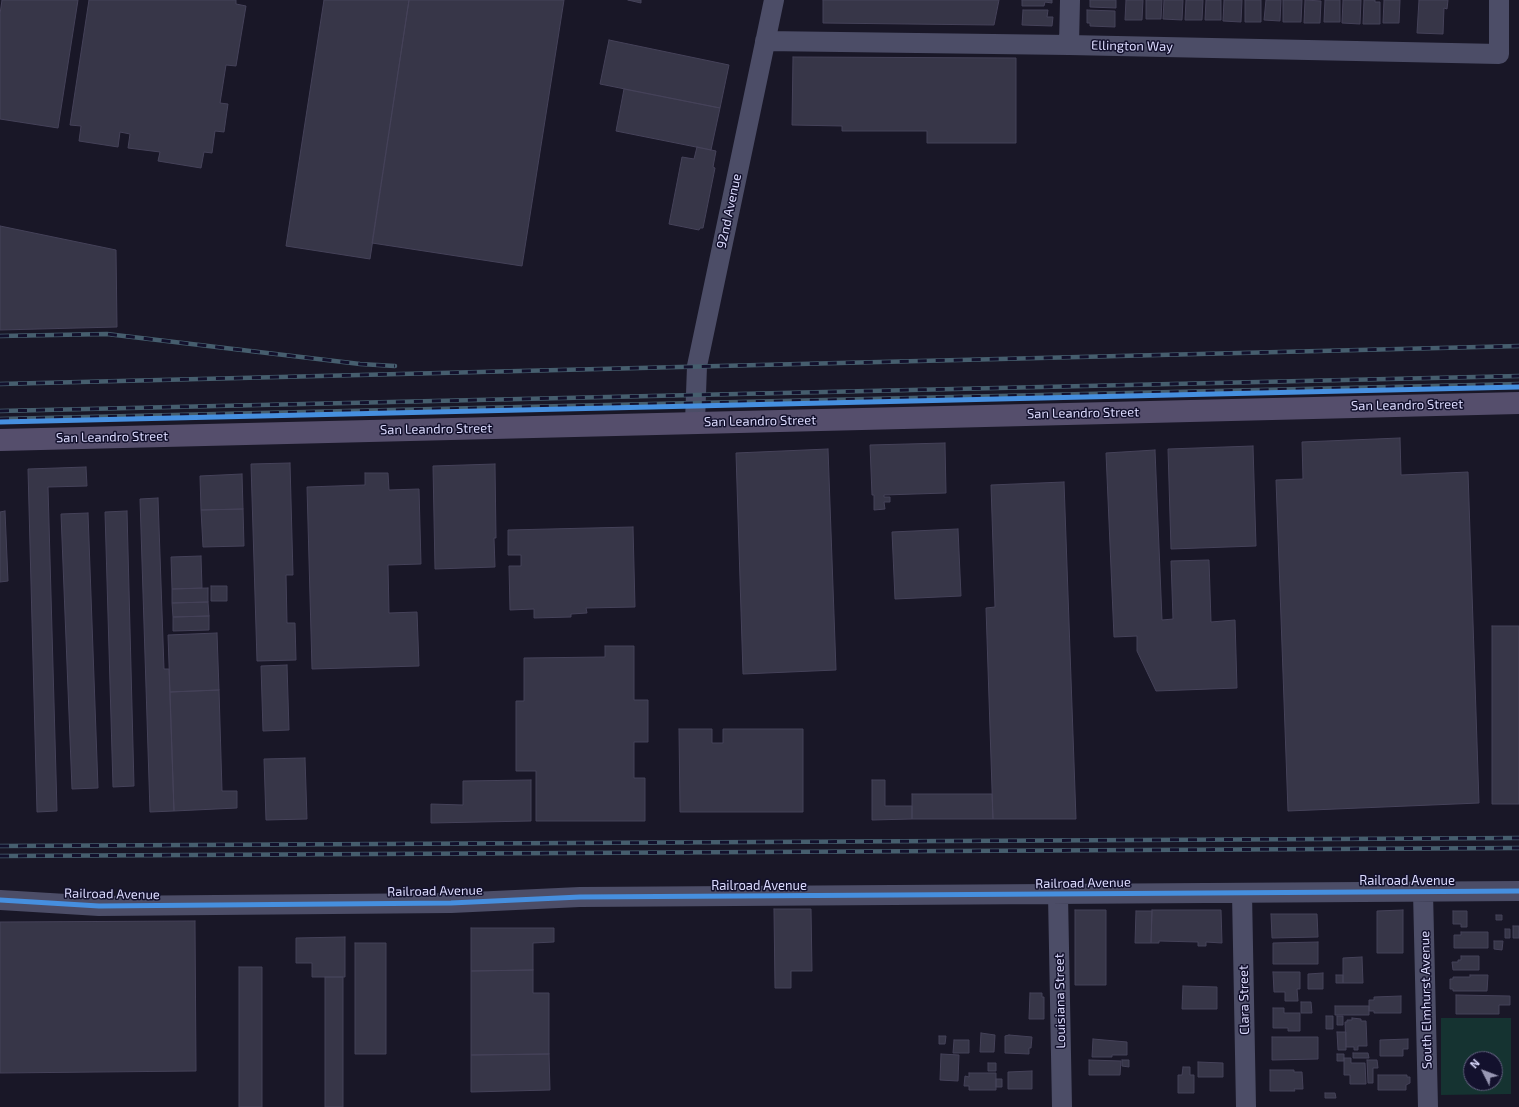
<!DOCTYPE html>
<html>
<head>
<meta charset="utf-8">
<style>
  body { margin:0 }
  #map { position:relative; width:1519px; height:1107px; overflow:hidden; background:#191727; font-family:"Exo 2",sans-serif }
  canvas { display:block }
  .north { position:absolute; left:1463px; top:1051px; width:40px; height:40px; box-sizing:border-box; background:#13112d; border:1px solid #646281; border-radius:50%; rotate:312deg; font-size:11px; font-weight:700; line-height:16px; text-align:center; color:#dddcff }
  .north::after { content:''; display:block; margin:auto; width:14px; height:18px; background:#9897b3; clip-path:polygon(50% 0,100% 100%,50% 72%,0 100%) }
</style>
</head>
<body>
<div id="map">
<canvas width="1519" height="1107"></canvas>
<div class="north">N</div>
</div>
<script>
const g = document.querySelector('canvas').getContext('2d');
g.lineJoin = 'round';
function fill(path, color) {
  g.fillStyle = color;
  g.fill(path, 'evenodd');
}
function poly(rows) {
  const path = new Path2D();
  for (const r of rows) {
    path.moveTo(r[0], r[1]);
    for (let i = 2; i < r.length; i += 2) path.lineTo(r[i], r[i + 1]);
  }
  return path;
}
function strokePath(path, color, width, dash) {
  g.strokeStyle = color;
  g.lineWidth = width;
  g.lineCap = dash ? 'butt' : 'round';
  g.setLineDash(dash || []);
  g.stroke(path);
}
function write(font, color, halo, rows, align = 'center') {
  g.font = font + ' "Exo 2",sans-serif';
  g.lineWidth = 3;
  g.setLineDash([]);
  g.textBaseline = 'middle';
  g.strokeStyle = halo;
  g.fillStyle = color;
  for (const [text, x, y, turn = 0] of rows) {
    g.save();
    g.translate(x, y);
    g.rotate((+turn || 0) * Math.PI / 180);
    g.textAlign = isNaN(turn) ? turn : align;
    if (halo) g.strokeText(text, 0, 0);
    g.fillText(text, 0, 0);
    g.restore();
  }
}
const green = poly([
  [1441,1018,1511,1018,1511,1094,1441,1095],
  [1471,1059,1495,1059,1495,1083,1471,1083]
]);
const building = poly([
  [2,0,78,0,58,128,0,119,0,14,2,0],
  [89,0,236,0,236,4,246,6,236,66,226,65,220,103,228,104,224,132,215,131,212,153,204,152,201,168,158,161,160,152,128,148,130,134,120,132,118,147,79,141,81,126,70,125,89,0],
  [324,0,409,0,370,259,286,246,324,0],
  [409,0,564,0,522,266,372,243,409,0],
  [628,0,641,0,641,3,628,0],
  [823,0,999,0,994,25,823,23,823,0],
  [1022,0,1052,0,1052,3,1045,2,1044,6,1022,6,1022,0],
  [1090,0,1116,0,1116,8,1090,7,1090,0],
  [1126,0,1143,0,1142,20,1125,20,1126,0],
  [1146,0,1162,0,1161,19,1146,19,1146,0],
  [1164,0,1183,0,1182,20,1163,19,1164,0],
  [1186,0,1203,0,1202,20,1185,20,1186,0],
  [1206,0,1221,0,1221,20,1205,20,1206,0],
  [1224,0,1242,0,1241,22,1223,21,1224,0],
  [1245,0,1261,0,1261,22,1245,22,1245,0],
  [1266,0,1281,0,1280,21,1264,20,1266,0],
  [1283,0,1302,0,1301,22,1283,22,1283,0],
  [1305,0,1321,1,1320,23,1304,23,1305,0],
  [1325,0,1340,0,1340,22,1324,22,1325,0],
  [1343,0,1361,0,1360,24,1342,23,1343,0],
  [1364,0,1375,0,1375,2,1380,2,1380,24,1363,24,1364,0],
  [1384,0,1400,0,1399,23,1383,23,1384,0],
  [1419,0,1448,0,1447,9,1444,8,1443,34,1417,33,1419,0],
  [1023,10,1048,10,1047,17,1053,17,1052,26,1022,25,1023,10],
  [1087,10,1115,11,1115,27,1090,26,1090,23,1087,23,1087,10],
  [609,40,729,65,720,108,600,84,609,40],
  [793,57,1016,58,1016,143,927,143,927,131,842,131,842,126,792,125,793,57],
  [624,89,720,108,711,150,616,131,624,89],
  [697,147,716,151,713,167,715,168,703,228,700,228,699,230,669,224,682,157,694,159,697,147],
  [0,226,116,250,117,327,0,330,0,226],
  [1400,438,1401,475,1468,472,1479,803,1288,811,1276,480,1303,479,1302,442,1400,438],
  [945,443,946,493,884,495,884,497,890,497,890,502,884,502,885,509,874,510,874,495,872,495,870,445,945,443],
  [1253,446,1256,546,1171,549,1168,449,1253,446],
  [828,449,836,670,743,674,736,453,828,449],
  [1155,450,1162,620,1173,619,1171,561,1209,560,1211,622,1235,620,1237,688,1156,691,1137,651,1137,636,1114,637,1106,453,1155,450],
  [290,463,293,575,286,575,287,623,295,623,296,660,257,661,251,464,290,463],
  [495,464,496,538,494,538,495,567,435,569,433,466,495,464],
  [86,467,87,486,48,487,57,811,37,812,28,469,86,467],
  [365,473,388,473,389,490,419,489,421,564,388,565,389,613,417,612,419,666,312,669,307,487,365,485,365,473],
  [242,474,243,509,201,510,200,476,242,474],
  [1064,482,1076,819,993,819,986,608,995,607,991,485,1064,482],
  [158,498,164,669,169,669,174,811,150,812,140,499,158,498],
  [243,509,244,546,203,547,201,510,243,509],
  [5,511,8,581,0,582,0,512,5,511],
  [127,511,134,786,113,787,105,512,127,511],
  [88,513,98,788,72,789,61,514,88,513],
  [633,527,635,607,586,608,587,613,571,614,571,617,534,618,534,609,510,610,509,566,521,566,521,555,508,555,508,530,633,527],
  [958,529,961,596,895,599,892,532,958,529],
  [201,556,202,588,172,589,171,557,201,556],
  [211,586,227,586,227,601,211,601,211,586],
  [208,588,208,602,172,603,172,589,208,588],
  [208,602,209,616,173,617,172,603,208,602],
  [209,616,209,630,173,631,173,617,209,616],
  [1492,626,1519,626,1519,804,1492,804,1492,626],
  [217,633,219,690,170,692,168,635,217,633],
  [605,646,634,646,634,700,648,700,648,742,634,742,634,778,645,778,645,821,536,821,536,771,516,771,516,701,524,701,524,658,605,657,605,646],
  [287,665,289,730,263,731,261,666,287,665],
  [219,690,222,791,237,791,237,808,174,811,170,692,219,690],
  [679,729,712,729,712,743,723,743,723,729,803,729,803,812,680,812,679,729],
  [305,758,307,819,266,820,264,759,305,758],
  [531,780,531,821,431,823,431,804,463,805,463,781,531,780],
  [872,780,885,780,885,806,912,806,912,819,872,820,872,780],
  [912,794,992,794,993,819,912,819,912,794],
  [774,909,811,909,812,971,791,971,791,988,775,988,774,909],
  [1075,910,1106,910,1106,985,1075,985,1075,910],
  [1152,910,1221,910,1222,943,1206,942,1206,946,1198,946,1198,942,1159,941,1159,943,1151,943,1152,910],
  [1403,910,1403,953,1377,953,1377,911,1403,910],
  [1136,911,1152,911,1151,943,1135,943,1136,911],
  [1453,911,1467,911,1467,927,1461,927,1461,924,1453,924,1453,911],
  [1271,914,1317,914,1318,937,1272,938,1271,914],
  [1496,915,1502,915,1502,920,1496,920,1496,915],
  [195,921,196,1071,0,1073,0,922,195,921],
  [1513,926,1519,926,1519,938,1513,938,1513,926],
  [471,928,554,928,554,942,533,943,533,970,471,971,471,928],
  [1505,929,1510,929,1510,938,1505,938,1505,929],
  [1461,932,1488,932,1488,948,1454,948,1454,935,1461,935,1461,932],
  [345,937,345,977,312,977,312,963,296,963,296,938,345,937],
  [1494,941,1503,941,1502,950,1494,949,1494,941],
  [1318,942,1318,964,1273,964,1273,943,1318,942],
  [355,943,386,943,386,1054,355,1054,355,943],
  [1461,956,1479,956,1479,970,1453,970,1452,962,1458,962,1458,960,1461,960,1461,956],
  [1362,957,1363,983,1343,983,1343,958,1362,957],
  [239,967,262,967,262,1107,239,1107,239,967],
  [533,970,533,993,549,993,549,1054,471,1055,471,971,533,970],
  [1273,972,1300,972,1300,989,1297,989,1298,1001,1285,1001,1285,992,1274,992,1273,972],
  [1323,973,1323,989,1308,989,1308,974,1323,973],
  [1336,975,1343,975,1343,983,1336,983,1336,975],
  [1470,975,1488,975,1487,991,1453,991,1453,989,1450,989,1450,979,1453,979,1453,977,1470,977,1470,975],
  [325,977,343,977,343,1107,325,1107,325,977],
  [1183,986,1217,987,1217,1009,1182,1009,1183,986],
  [1030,993,1042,993,1042,997,1044,997,1044,1019,1029,1019,1030,993],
  [1456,995,1510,996,1510,1005,1499,1005,1499,1014,1456,1014,1456,995],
  [1401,996,1401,1013,1374,1013,1374,1011,1369,1011,1369,1000,1374,1000,1374,997,1401,996],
  [1301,1002,1311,1002,1312,1013,1301,1013,1301,1002],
  [1335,1006,1369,1006,1369,1015,1335,1015,1335,1006],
  [1273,1008,1284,1008,1284,1013,1300,1013,1300,1031,1288,1031,1288,1028,1273,1028,1273,1008],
  [1326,1016,1333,1016,1333,1029,1326,1029,1326,1016],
  [1337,1016,1343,1016,1343,1025,1337,1025,1337,1016],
  [1352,1018,1361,1019,1361,1021,1366,1021,1367,1046,1358,1046,1358,1050,1354,1050,1354,1047,1346,1047,1345,1022,1347,1022,1347,1020,1352,1020,1352,1018],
  [1337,1032,1346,1032,1346,1050,1338,1050,1337,1032],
  [981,1033,995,1035,994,1052,980,1052,981,1033],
  [1009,1035,1032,1037,1031,1048,1029,1048,1029,1054,1005,1053,1005,1036,1009,1035],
  [939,1036,946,1036,945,1044,939,1044,939,1036],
  [1272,1037,1318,1037,1318,1059,1272,1060,1272,1037],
  [1093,1039,1127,1042,1127,1055,1112,1055,1112,1057,1092,1057,1093,1039],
  [1408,1039,1408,1049,1403,1049,1403,1056,1380,1056,1380,1040,1408,1039],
  [954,1040,969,1040,969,1053,953,1053,954,1040],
  [1353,1053,1368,1053,1369,1058,1353,1058,1353,1053],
  [549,1054,550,1090,471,1092,471,1055,549,1054],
  [941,1054,959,1055,958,1081,940,1080,941,1054],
  [1337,1054,1344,1054,1344,1061,1337,1061,1337,1054],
  [1344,1058,1351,1058,1351,1063,1365,1063,1366,1084,1350,1084,1350,1075,1344,1075,1344,1058],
  [1089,1060,1121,1061,1120,1075,1089,1075,1089,1060],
  [1122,1060,1129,1060,1129,1067,1122,1066,1122,1060],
  [1367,1060,1377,1060,1378,1068,1373,1068,1373,1083,1368,1083,1367,1060],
  [1198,1062,1223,1063,1223,1077,1198,1077,1198,1062],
  [988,1063,996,1063,996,1071,988,1071,988,1063],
  [1183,1067,1190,1067,1190,1075,1194,1075,1194,1093,1178,1093,1178,1075,1182,1075,1183,1067],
  [1270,1070,1294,1070,1294,1072,1302,1072,1303,1089,1294,1089,1295,1091,1270,1091,1270,1070],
  [1032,1071,1032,1089,1008,1089,1008,1072,1032,1071],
  [969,1073,996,1073,996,1090,969,1090,969,1086,964,1086,965,1076,969,1077,969,1073],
  [1378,1075,1407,1075,1407,1077,1410,1077,1410,1083,1406,1085,1406,1090,1378,1090,1378,1075],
  [996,1079,1002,1079,1002,1087,996,1087,996,1079],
  [1325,1093,1335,1093,1336,1098,1325,1098,1325,1093]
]);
const minor = poly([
  [765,41,1069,45,1499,54,1499,0],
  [1069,45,1070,0],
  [695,422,697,366,774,0],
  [1423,892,1428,1107],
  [1242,893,1246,1107],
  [1058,895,1062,1107],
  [0,900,99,906,451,903,580,897,1519,891]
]);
const major = poly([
  [0,440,1519,403]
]);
const rail = poly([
  [0,336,107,334,360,364,395,366],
  [0,384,1519,346],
  [0,411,1519,376],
  [0,419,1519,384],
  [0,846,1519,838],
  [0,856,1519,848]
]);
const cycleway = poly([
  [0,422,1519,387],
  [0,900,99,906,451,903,580,897,1519,891]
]);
const streetNames = [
  ["Ellington Way",1132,46,1],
  ["92nd Avenue",729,211,-78],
  ["San Leandro Street",1407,405,-1],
  ["San Leandro Street",1083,413,-1],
  ["San Leandro Street",760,421,-1],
  ["San Leandro Street",436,429,-1],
  ["San Leandro Street",112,437,-1],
  ["Railroad Avenue",1407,881],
  ["Railroad Avenue",1083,883,-1],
  ["Railroad Avenue",759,886],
  ["Railroad Avenue",435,891,-1],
  ["Railroad Avenue",112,894,1],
  ["Clara Street",1244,1000,-91],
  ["South Elmhurst Avenue",1426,1000,-91],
  ["Louisiana Street",1060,1001,-91]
];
fill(green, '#153331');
fill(building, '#373648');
strokePath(building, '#454259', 1);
strokePath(minor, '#4c4d67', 20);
strokePath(major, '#554e6c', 22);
strokePath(rail, '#465e6e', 4.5);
strokePath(rail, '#13112d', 3, [9]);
strokePath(cycleway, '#468fdf', 5);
write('13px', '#dddcff', '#13112d', streetNames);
</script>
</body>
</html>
